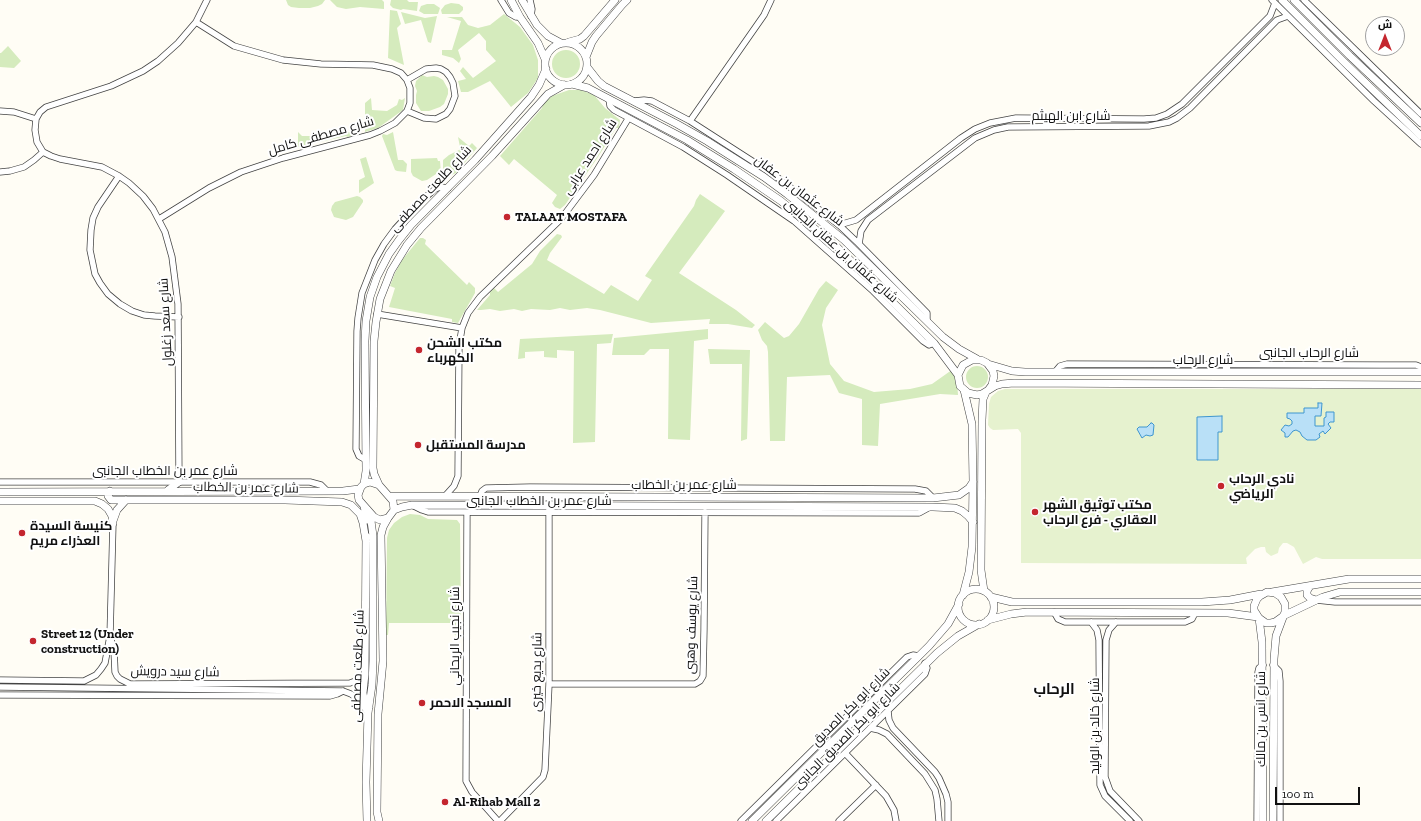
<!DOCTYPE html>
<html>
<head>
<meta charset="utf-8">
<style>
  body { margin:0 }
  #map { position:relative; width:1421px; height:821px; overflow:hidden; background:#fffdf5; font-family:"Zilla Slab",Cairo,serif }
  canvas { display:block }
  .north { position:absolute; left:1365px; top:16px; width:40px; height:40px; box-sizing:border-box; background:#fff; border:1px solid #a0a0a0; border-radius:50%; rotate:0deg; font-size:11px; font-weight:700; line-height:16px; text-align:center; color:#111 }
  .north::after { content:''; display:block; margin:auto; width:14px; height:18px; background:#c4262e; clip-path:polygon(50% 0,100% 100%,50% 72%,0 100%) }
  .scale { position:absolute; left:1275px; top:787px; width:85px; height:18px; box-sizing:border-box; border:2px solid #111; border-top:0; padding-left:5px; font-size:12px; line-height:14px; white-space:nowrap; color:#111; -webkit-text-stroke:3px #fff; paint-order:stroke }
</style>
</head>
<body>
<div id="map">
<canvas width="1421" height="821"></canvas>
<div class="north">ش</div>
<div class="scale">100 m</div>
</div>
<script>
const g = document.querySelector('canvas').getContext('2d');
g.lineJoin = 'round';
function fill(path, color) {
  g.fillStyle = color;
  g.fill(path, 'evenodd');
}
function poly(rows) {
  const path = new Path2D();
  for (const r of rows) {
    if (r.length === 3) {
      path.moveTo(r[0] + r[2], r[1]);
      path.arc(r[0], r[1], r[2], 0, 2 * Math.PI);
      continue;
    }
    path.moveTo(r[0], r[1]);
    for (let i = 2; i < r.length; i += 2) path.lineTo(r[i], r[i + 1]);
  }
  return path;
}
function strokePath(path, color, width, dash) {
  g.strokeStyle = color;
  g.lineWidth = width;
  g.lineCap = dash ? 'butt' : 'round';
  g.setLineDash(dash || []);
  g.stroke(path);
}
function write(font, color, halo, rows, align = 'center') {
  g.font = font + ' "Zilla Slab",Cairo,serif';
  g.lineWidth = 4;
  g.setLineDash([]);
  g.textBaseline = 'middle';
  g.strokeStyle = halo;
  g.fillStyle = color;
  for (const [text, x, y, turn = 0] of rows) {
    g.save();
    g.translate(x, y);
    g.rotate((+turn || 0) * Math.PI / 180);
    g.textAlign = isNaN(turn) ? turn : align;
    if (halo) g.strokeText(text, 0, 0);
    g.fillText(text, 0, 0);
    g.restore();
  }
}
const green = poly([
  [286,0,325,0,322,4,318,6,310,8,299,8,291,7,288,5],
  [330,0,382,0,384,2,384,9,360,7,346,9,337,7],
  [391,0,407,0,409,2,418,2,417,11,403,9,401,10,393,8,390,5],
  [451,3,459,4,463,7,463,10,459,14,442,14,441,10,445,5],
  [427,4,434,4,440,8,438,14,424,14,419,11,421,6],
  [390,10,397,11,401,24,397,28,404,65,388,58],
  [401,12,425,18,437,16,431,43,428,42,421,20,405,24],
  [504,14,520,27,533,45,538,60,538,78,528,93,511,107,490,81,468,92,461,92,458,81,466,79,460,71,463,67,473,78,496,61,486,50,486,41,479,33,458,50,461,59,459,63,453,58,442,55,442,50,452,50,461,21,447,17,462,17,468,25,478,28,490,25],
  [8,46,21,61,14,68,0,67,0,53,1,53],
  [566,64,14],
  [422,75,427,77,434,76,438,77,443,80,448,89,448,94,444,104,440,107,429,111,421,111,416,103,416,95,417,91,415,86,416,81],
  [569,90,581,90,594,95,605,108,620,120,619,128,616,128,598,157,565,205,560,209,555,207,552,203,557,195,514,159,509,165,500,156,542,108,543,104,552,96],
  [371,98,372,110,387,111,397,105,399,99,402,100,405,98,403,110,378,128,365,132,365,103],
  [298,132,302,136,339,136,340,132,356,132,356,134,348,137,346,136,298,147,296,144,298,143],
  [393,132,398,160,403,160,407,164,406,172,397,171,395,170,382,136,383,134,387,135],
  [458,137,469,146,472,143,477,148,456,173,447,177,443,170,443,160,449,155,459,150,460,147],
  [366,157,374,183,359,193,359,180,365,177,360,159],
  [437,158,438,161,440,161,441,173,436,174,427,180,422,181,413,176,411,172,411,159],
  [700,194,725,211,679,273,736,310,755,325,752,328,728,324,709,324,710,319,651,323,600,310,587,308,570,310,560,308,550,310,531,309,522,311,514,309,500,311,490,309,481,310,477,310,490,295,490,292,494,288,498,292,532,264,540,251,557,234,561,235,562,237,550,253,547,260,604,294,611,285,638,301,652,280,645,276,694,206,696,200],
  [357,196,360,197,363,200,363,202,353,217,346,220,334,217,331,210,332,206,335,202],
  [420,238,423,238,426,240,425,244,467,285,469,282,475,288,475,293,458,323,452,322,452,319,389,307,395,288,390,286,395,273,402,260],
  [826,281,838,290,826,308,822,325,830,364,844,381,874,392,910,389,932,384,956,367,958,395,940,394,880,404,878,446,862,445,862,399,839,393,830,375,787,377,785,441,770,441,768,352,767,346,762,340,758,330,765,322,784,338,789,336,799,324,819,289],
  [708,329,708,339,694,341,690,440,668,439,669,349,650,349,644,355,612,355,614,338],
  [613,334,611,343,597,344,595,442,573,443,574,351,557,350,557,358,544,357,544,351,525,352,525,358,518,359,520,339],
  [708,349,750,350,747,439,741,441,742,364,710,364],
  [977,377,11],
  [410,514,420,515,428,519,457,520,460,524,461,634,458,637,454,634,453,623,389,623,388,635,386,635,387,538,389,530,394,523,402,517]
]);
const pitch = poly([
  [1005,389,1421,389,1421,559,1322,559,1316,557,1303,564,1294,547,1287,543,1283,543,1279,548,1278,553,1271,556,1266,552,1265,547,1261,547,1255,549,1246,558,1247,564,1021,563,1021,433,1018,429,993,430,990,428,988,425,989,404,991,397,998,391]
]);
const water = poly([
  [1318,403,1322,403,1321,416,1315,416,1315,426,1324,426,1324,418,1326,417,1326,412,1334,412,1334,422,1330,422,1328,424,1331,428,1325,434,1323,431,1319,434,1320,437,1316,440,1307,440,1302,436,1300,432,1296,430,1293,431,1288,437,1285,437,1285,433,1281,430,1285,425,1289,426,1292,424,1292,421,1290,419,1287,418,1287,413,1304,413,1304,408,1318,408,1318,403],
  [1222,416,1222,432,1218,432,1218,460,1197,460,1197,417,1222,416],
  [1151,423,1152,423,1154,425,1153,435,1150,436,1146,435,1142,438,1137,429,1139,427,1147,427,1151,423]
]);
const minor = poly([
  [501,0,509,13,516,17,520,17],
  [530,0,532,9,531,16],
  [1272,0,1374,101,1421,144],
  [1304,0,1421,114],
  [407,80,426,69,436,68,441,69,446,72,450,77,453,83,455,96,450,109,446,114,436,119,424,118,407,111],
  [609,99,610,106,614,110,683,147,727,175,794,221,873,291,923,341,929,345,934,343],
  [634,101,644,100,652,101,690,121,777,177,839,225,859,244,927,313,927,321],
  [0,111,14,112,36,119],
  [690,121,764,15,771,0],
  [0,172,10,171,24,167,34,160,43,152],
  [119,176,98,207,93,218,91,230,90,250,95,274,100,283,108,294,120,304,132,311,144,315,155,316,179,317],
  [159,219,209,188,241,172,283,158,370,135,380,131,395,123,407,111,410,103,410,88,407,80,401,73,392,69,373,65,321,64,283,60,234,46,196,22],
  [839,225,856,220,961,138,975,129,990,123,1016,118,1144,119,1156,118,1167,114,1182,104,1270,16,1275,3],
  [859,244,861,231,868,220,975,138,994,130,1008,127,1149,126,1169,122,1177,118,1190,108,1277,20,1288,16],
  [377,314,462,328],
  [1055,372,1060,366,1067,364,1380,365,1416,365,1421,367],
  [366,460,359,456,356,449,357,331,358,318,362,293,375,260,384,244,395,229,420,202,435,189,441,187,448,188],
  [0,482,310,482,321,485,327,491],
  [179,482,178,304,172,257,165,232,153,209,143,196,129,183,119,176,102,167,60,159,51,156,43,152,37,142,35,130,36,119,40,112,46,107,111,86,143,71,158,61,178,43,196,22,207,0],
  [445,496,454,486,458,476,459,346,462,328,468,313,480,297,561,219,594,175,628,119],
  [480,496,482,491,486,488,530,487,915,489,926,491,933,498],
  [412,505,422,510,428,512,467,512,919,513,930,507],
  [467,512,466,781,472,792,498,821],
  [1316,600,1335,602,1421,602],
  [1054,612,1058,619,1065,622,1185,622,1192,619,1195,613],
  [1091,622,1097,630,1099,640,1100,785,1105,796,1130,821],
  [1116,622,1109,630,1106,640,1105,777,1110,791,1139,821],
  [110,636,114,650,115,672,117,676,120,679,130,684,350,683,358,680,365,674],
  [1273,665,1279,671,1280,681,1280,821],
  [0,680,84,681,96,675,101,669,105,663,110,636,113,523],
  [549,684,695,684,700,681,703,676,704,630,705,512],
  [0,687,343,691,351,694,359,700,368,713],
  [0,695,330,696,337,694,343,691],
  [888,711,889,720,893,728,935,772,939,778,946,794,948,802,948,821],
  [870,728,879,730,887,734,925,774,935,790,937,799,939,821],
  [845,753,886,796,894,810,896,821],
  [500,821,543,777,545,770,549,684,549,508],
  [741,821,907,657,913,655,919,656],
  [776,821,925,674,927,668,925,663],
  [839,821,876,785],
  [1257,821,1258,672,1259,668,1263,665]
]);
const tertiary = poly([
  [511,0,520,17,538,43,545,59],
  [522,0,537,25,548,36,561,43],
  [1282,0,1344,62,1421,136],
  [1294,0,1350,56,1421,123],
  [569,42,580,39,584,36,615,0],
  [566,64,21],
  [586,57,592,42,596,36,622,5,627,0],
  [587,67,598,81,604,86,677,124,707,141,764,177,787,194,844,240,943,337,959,349,977,359],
  [572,84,588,88,687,140,734,169,781,201,837,247,934,343,958,375],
  [988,364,1012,371,1025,372,1421,372],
  [1226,364,1227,372],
  [989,389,992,385,994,376,993,371,987,363,981,360,972,360,963,365,958,375,960,386,968,393,977,395,982,394,995,386,1002,384,1014,383,1421,385],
  [370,482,379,485,393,501,394,510,388,518,380,520,374,517,359,500,358,495,361,487,364,484,370,482],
  [364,484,366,471,365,341,366,321,370,297,377,277,389,254,399,240,411,225,475,160,531,97,539,85,546,69],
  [379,485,374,474,373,468,374,341,376,322,380,299,391,271,407,245,421,228,492,156,548,94,564,85],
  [168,490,179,482],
  [110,491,108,496,111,500,285,500,342,502,351,505,360,514,363,523,366,541],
  [0,492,343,491,359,489],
  [389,496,933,498,959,495,969,488,973,482],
  [0,501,95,501,102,504,108,509,112,516,113,523],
  [364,506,367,520],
  [394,510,402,507,412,505,933,507,955,508,962,511,968,516,973,522],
  [113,521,117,510,126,500],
  [366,536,365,674,363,693,364,699,369,707],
  [1310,586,1307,591,1307,595,1310,598,1316,600],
  [976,607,18],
  [984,591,981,570,982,420,983,399,986,392],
  [1272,592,1349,579,1421,579],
  [963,595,969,572,972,547,973,482,972,424,964,390],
  [991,597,1012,602,1202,602,1230,600,1261,594],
  [1283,616,1323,597,1340,592,1421,592],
  [1259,618,1262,642,1263,821],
  [988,620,1011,614,1027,612,1228,613,1258,617],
  [367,821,366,782,368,713,372,685,373,661,373,536,370,513],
  [379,821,377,812,378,714,383,661,381,535,383,527,388,518],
  [752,821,929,646,948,624,959,604],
  [766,821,937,653,958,636,979,624],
  [1273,821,1274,659,1276,636,1285,612,1285,604,1281,597,1275,593,1267,592,1260,596,1257,599,1254,606,1254,610,1259,618,1266,623,1271,623,1275,622,1282,617]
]);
const markers = [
  [507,217,4,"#c4262e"],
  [419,350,4,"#c4262e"],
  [418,445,4,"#c4262e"],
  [1221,486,4,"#c4262e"],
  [1035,512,4,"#c4262e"],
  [22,533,4,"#c4262e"],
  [33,641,4,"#c4262e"],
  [422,703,4,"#c4262e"],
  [445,802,4,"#c4262e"]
];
const streetNames = [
  ["شارع ابن الهيثم",1071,116],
  ["شارع مصطفى كامل",321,136,-16],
  ["شارع احمد عرابى",590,157,-57],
  ["شارع طلعت مصطفى",431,189,-47],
  ["شارع عثمان بن عفان",799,191,37],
  ["شارع عثمان بن عفان الجانبى",841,251,42],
  ["شارع سعد زغلول",166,322,-93],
  ["شارع الرحاب الجانبى",1309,353],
  ["شارع الرحاب",1203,360],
  ["شارع عمر بن الخطاب الجانبى",165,471],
  ["شارع عمر بن الخطاب",684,485],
  ["شارع عمر بن الخطاب",246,488,1],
  ["شارع عمر بن الخطاب الجانبى",539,501],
  ["شارع يوسف وهبى",692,625,-88],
  ["شارع نجيب الريحاني",455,636,-90],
  ["شارع طلعت مصطفى",358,666,-88],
  ["شارع سيد درويش",175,672,1],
  ["شارع بديع خيرى",537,672,-89],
  ["شارع ابو بكر الصديق",851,707,-45],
  ["شارع انس بن مالك",1261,719,-90],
  ["شارع خالد بن الوليد",1095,726,-90],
  ["شارع ابو بكر الصديق الجانبى",847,736,-45]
];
const poiNames = [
  ["TALAAT MOSTAFA",515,217],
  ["مكتب الشحن",427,343],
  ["الكهرباء",427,358],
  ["مدرسة المستقبل",426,445],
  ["نادي الرحاب",1229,479],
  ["الرياضي",1229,494],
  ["مكتب توثيق الشهر",1043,505],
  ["العقاري - فرع الرحاب",1043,520],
  ["كنيسة السيدة",30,526],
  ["العذراء مريم",30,541],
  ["Street 12 (Under",41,634],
  ["construction)",41,649],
  ["المسجد الاحمر",430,703],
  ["Al-Rihab Mall 2",453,802]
];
const quarterNames = [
  ["الرحاب",1054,690]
];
fill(green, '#d5ebbd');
fill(pitch, '#e6f2cf');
fill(water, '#b9e0f7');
strokePath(water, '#3f96cf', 1);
strokePath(minor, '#444', 7);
strokePath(tertiary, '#444', 8);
strokePath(minor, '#fff', 5.5);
strokePath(tertiary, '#fff', 7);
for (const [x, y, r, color] of markers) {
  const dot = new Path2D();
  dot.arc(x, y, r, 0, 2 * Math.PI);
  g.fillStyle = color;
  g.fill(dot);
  strokePath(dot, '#fff', 1.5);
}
write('13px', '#111', '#fff', streetNames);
write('bold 13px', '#111', '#fff', poiNames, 'left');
write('bold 15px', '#111', '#fff', quarterNames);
</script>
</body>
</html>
